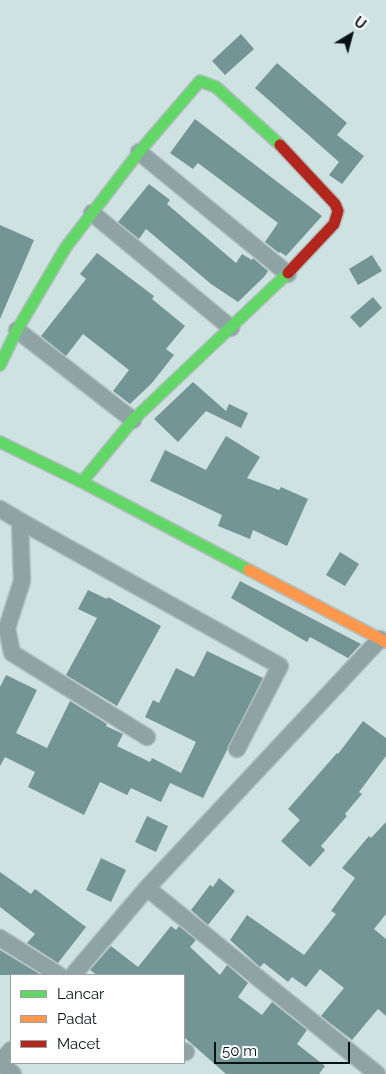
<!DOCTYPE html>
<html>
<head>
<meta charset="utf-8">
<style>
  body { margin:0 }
  #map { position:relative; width:386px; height:1074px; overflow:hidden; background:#cee2e1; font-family:Raleway,sans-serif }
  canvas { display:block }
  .legend { position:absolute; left:10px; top:974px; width:175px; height:90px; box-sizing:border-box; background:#fff; border:1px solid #9ca1a1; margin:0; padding:6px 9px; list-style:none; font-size:15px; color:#071313 }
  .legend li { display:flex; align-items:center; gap:10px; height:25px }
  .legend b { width:25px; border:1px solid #9ca1a1 }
  .north { position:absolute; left:326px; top:10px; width:50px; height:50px; -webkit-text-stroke:4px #fff; paint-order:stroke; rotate:37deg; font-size:14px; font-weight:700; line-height:20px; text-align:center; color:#071313 }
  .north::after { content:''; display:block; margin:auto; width:18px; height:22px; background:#071313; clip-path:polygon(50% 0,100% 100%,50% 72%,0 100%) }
  .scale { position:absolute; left:214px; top:1042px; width:136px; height:22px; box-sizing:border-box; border:2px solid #071313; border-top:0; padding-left:6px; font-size:15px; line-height:18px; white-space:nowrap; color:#071313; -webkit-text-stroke:4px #fff; paint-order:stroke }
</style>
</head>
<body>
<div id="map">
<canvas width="386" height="1074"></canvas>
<ul class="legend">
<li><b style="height:6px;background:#63d668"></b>Lancar</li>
<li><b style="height:6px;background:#ff974d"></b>Padat</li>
<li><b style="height:6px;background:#b3261e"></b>Macet</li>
</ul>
<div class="north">U</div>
<div class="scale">50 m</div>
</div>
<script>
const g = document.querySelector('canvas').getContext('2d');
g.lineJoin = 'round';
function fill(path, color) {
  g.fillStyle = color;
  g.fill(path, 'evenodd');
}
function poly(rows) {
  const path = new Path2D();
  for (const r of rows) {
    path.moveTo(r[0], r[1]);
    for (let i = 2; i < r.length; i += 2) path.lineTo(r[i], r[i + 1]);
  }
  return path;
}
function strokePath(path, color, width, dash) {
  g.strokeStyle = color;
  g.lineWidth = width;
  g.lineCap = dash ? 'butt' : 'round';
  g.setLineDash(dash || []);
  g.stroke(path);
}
const building = poly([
  [241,34,254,49,225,75,212,61],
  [277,63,347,123,337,135,364,156,342,184,329,175,339,162,255,88],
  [195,119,322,216,286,256,280,252,279,253,265,242,278,223,198,163,193,169,170,153],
  [149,184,170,200,167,204,236,263,242,254,252,260,253,258,268,271,264,277,238,302,211,284,146,229,139,239,118,222],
  [0,225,34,240,0,319],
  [97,253,154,296,152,299,185,326,166,349,174,355,152,383,130,404,113,391,129,370,83,334,66,356,41,336,86,279,80,274],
  [372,255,382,271,358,285,349,269],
  [373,297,382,308,360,328,350,317],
  [193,382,226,411,229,404,248,413,241,428,206,411,178,442,154,419],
  [226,436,260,457,247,478,279,490,281,487,308,499,287,546,253,530,250,539,218,526,222,515,150,481,165,450,206,470],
  [340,552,359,564,345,586,326,575],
  [240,581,361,644,348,658,310,637,307,642,231,598],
  [88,590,107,599,108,597,161,626,117,706,66,675,97,618,78,609],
  [207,651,263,678,203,798,170,783,161,802,131,788,127,795,100,782,84,815,28,787,35,772,5,757,0,766,0,687,6,675,37,690,16,733,47,748,70,701,107,724,106,726,123,734,117,746,150,762,152,758,181,773,196,742,145,717,153,700,159,703,176,668,194,677],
  [363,721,386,738,386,756,359,792,362,794,345,814,347,816,321,846,325,850,310,867,281,841,300,820,288,809,337,753,338,754],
  [147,816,168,826,156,852,135,842],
  [386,822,386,914,374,929,386,939,386,1016,378,1009,352,1040,321,1016,344,988,320,969,306,987,292,977,288,982,264,963,260,967,230,940,247,915,304,955,336,914,331,911,355,878,342,868,369,836,371,838],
  [101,858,126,870,111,902,86,890],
  [0,872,31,894,35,889,86,927,58,963,27,943,35,934,0,907],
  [219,878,235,891,208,925,191,910,210,885,213,887],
  [171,926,176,930,179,926,196,940,190,947,220,975,227,965,248,983,238,997,262,1015,272,1002,307,1030,297,1044,325,1066,319,1074,226,1074,184,1037,184,975,97,975,90,970,111,946,138,967],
  [0,950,41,975,0,975]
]);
const street = poly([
  [139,152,288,274],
  [92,213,231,328],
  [17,330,133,420],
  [0,509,20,521,22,581,7,628,12,653,147,737],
  [20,521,280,666,237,749],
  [147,888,377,1074],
  [0,938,59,975],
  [73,975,147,888,380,639],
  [184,1051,186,1052],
  [0,1063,11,1050],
  [0,1063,13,1074]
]);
const fast = poly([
  [0,365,17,330,66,247,139,152,200,81,216,87,280,145],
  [0,442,82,482,249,570],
  [82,482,133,420,288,273]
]);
const slow = poly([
  [249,570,386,642]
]);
const jam = poly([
  [280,145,335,204,338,211,334,224,288,273]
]);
fill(building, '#749595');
strokePath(street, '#b0bfbe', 19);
strokePath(fast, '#b0bfbe', 14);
strokePath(slow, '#b0bfbe', 14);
strokePath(jam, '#b0bfbe', 14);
strokePath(street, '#8ea4a4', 16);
strokePath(fast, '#63d668', 11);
strokePath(slow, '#ff974d', 11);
strokePath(jam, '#b3261e', 11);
</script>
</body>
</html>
